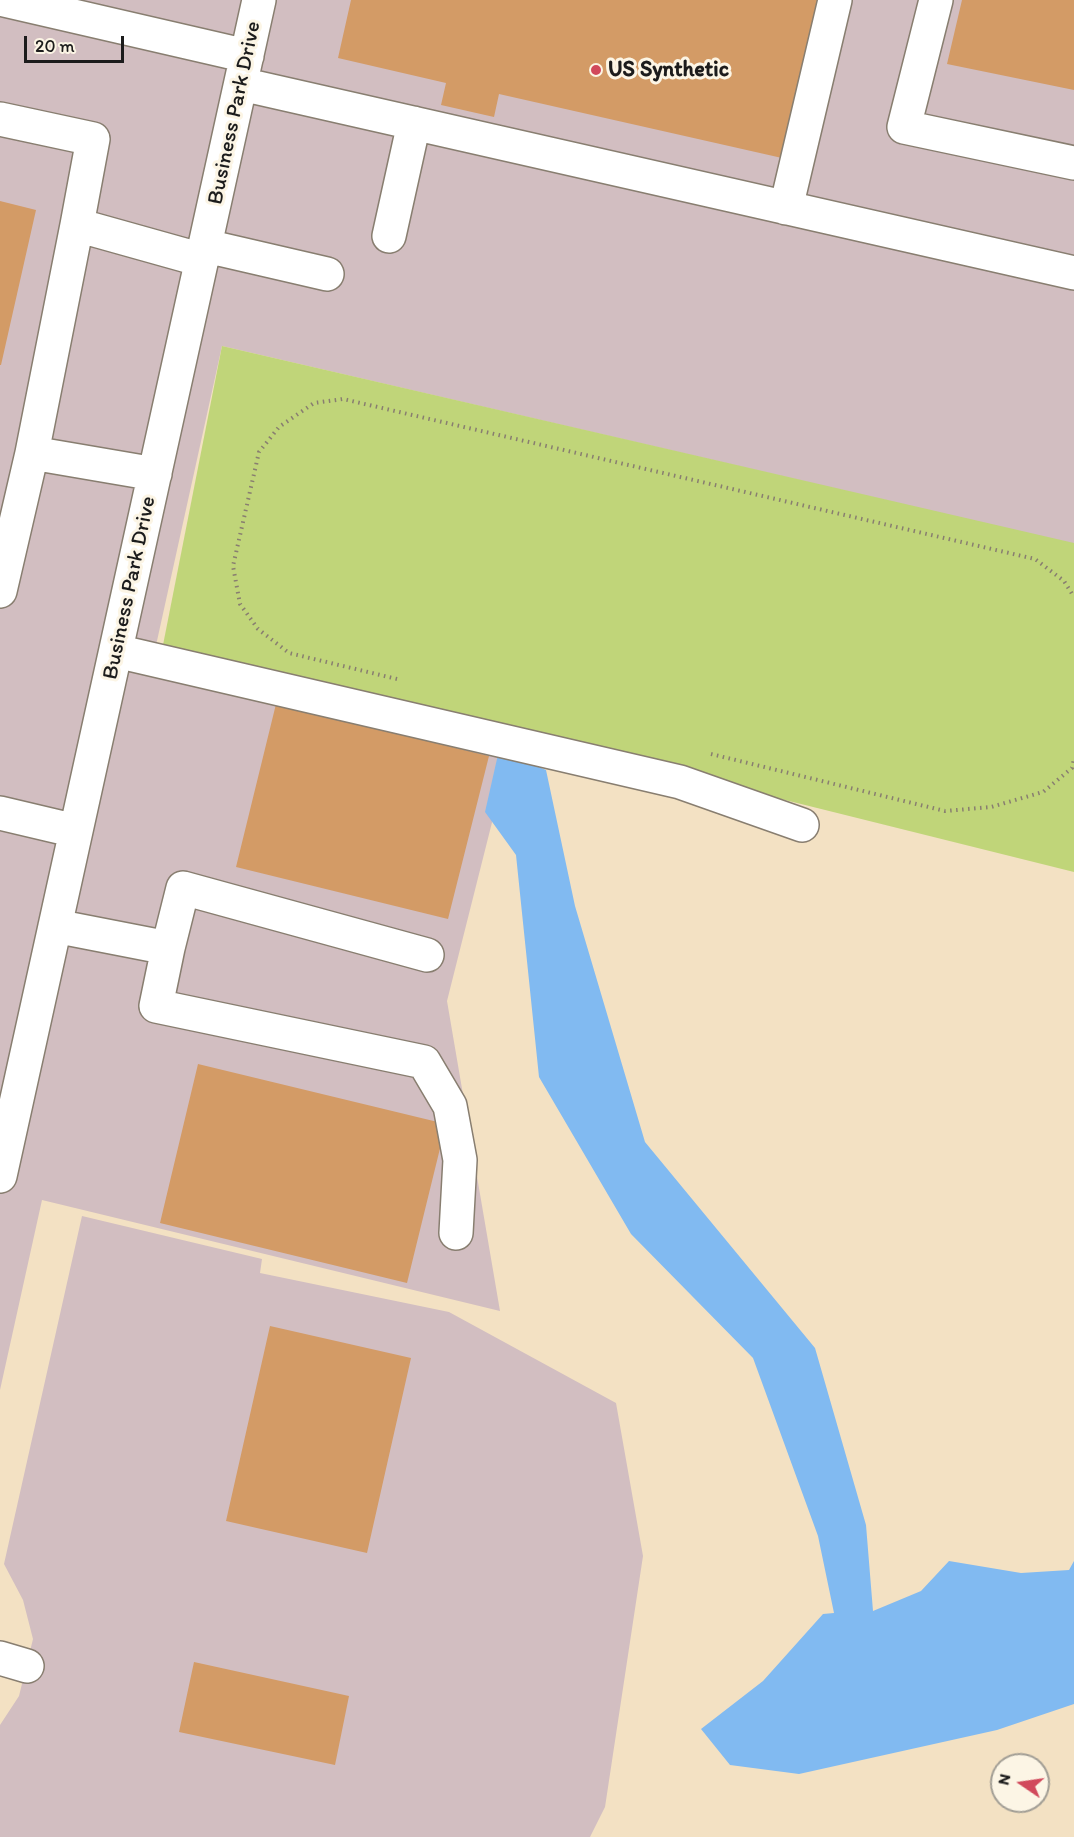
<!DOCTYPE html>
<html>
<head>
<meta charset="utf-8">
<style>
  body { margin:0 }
  #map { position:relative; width:1074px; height:1837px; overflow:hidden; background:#f3e1c3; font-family:Itim,sans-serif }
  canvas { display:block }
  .north { position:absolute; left:990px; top:1753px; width:60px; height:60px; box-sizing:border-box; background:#fcf5e5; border:2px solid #a29e95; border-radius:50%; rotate:283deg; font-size:16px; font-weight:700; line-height:24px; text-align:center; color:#1c1c1c }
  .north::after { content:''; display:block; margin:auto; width:21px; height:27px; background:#d1495b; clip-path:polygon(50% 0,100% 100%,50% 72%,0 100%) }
  .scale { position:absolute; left:24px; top:36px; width:100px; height:27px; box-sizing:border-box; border:3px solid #1c1c1c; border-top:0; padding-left:8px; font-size:18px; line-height:21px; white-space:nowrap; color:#1c1c1c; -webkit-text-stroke:4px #fcf5e5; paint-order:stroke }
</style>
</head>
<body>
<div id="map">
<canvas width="1074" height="1837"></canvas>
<div class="north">N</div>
<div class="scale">20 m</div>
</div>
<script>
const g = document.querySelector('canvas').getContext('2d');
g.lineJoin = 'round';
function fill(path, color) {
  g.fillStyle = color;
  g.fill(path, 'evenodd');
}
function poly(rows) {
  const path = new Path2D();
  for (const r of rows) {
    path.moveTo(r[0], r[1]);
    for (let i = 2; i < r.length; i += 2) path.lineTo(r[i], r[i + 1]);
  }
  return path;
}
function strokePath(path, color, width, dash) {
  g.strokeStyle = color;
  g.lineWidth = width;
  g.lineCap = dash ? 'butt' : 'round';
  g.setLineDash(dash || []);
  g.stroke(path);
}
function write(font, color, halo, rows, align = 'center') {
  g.font = font + ' Itim,sans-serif';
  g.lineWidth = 6;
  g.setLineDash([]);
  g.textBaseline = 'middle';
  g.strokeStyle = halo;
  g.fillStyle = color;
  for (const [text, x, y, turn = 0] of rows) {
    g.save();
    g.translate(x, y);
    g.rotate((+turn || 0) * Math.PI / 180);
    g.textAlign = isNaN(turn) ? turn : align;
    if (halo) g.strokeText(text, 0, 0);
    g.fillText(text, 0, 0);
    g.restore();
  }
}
const industrial = poly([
  [0,0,1074,0,1074,544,222,346,153,659,512,743,447,1001,500,1311,42,1200,0,1390],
  [82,1216,262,1259,260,1273,449,1312,616,1403,643,1556,605,1807,590,1837,0,1837,0,1725,19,1696,33,1639,23,1600,4,1564]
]);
const green = poly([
  [222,346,1074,543,1074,872,163,645]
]);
const water = poly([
  [499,750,546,770,575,906,645,1142,815,1348,866,1525,873,1611,921,1591,949,1561,1021,1573,1069,1570,1074,1561,1074,1704,997,1730,799,1774,730,1765,701,1729,763,1681,823,1614,834,1613,818,1536,753,1358,631,1234,539,1077,516,855,485,812]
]);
const building = poly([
  [351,0,817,0,782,158,499,94,494,117,441,105,446,83,338,58],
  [962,0,1074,0,1074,90,947,64],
  [0,201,36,210,1,365,0,365],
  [276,704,489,756,448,919,236,867],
  [198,1064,446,1124,407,1283,160,1223],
  [270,1326,411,1358,367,1553,226,1521],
  [194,1662,349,1696,335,1765,179,1732]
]);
const path = poly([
  [397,679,289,653,258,629,240,604,233,566,259,452,279,427,314,403,343,399,1035,559,1064,581,1074,597],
  [711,754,945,811,991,807,1043,792,1072,768,1074,759]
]);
const minor = poly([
  [4,0,247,56],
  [936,0,904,127,1074,163],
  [241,84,1074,273],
  [0,119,93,139,77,225],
  [786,208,835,0],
  [389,236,414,123],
  [206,246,327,274],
  [32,453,77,225,202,260],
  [0,591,32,453,155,474],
  [116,651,680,782,802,825],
  [0,813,76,831],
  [55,926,168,948,183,888,427,955],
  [168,948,156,1006,424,1062,450,1106,460,1160,456,1233],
  [0,1176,259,0],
  [0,1658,27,1666]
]);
const markers = [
  [596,70,6,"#d1495b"]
];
const poiNames = [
  ["US Synthetic",608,70]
];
const streetNames = [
  ["Business Park Drive",235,113,-78],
  ["Business Park Drive",130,588,-78]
];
fill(industrial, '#d2bec1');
fill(green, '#c0d579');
fill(water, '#81baf1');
fill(building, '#d39b66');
strokePath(minor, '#887e70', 36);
strokePath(path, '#887e70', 4, [1.5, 4.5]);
strokePath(minor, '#fff', 33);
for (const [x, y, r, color] of markers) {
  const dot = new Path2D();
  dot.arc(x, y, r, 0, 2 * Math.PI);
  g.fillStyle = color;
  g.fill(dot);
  strokePath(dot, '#fcf5e5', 2);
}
write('bold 22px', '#1c1c1c', '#fcf5e5', poiNames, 'left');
write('22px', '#1c1c1c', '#fcf5e5', streetNames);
</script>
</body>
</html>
